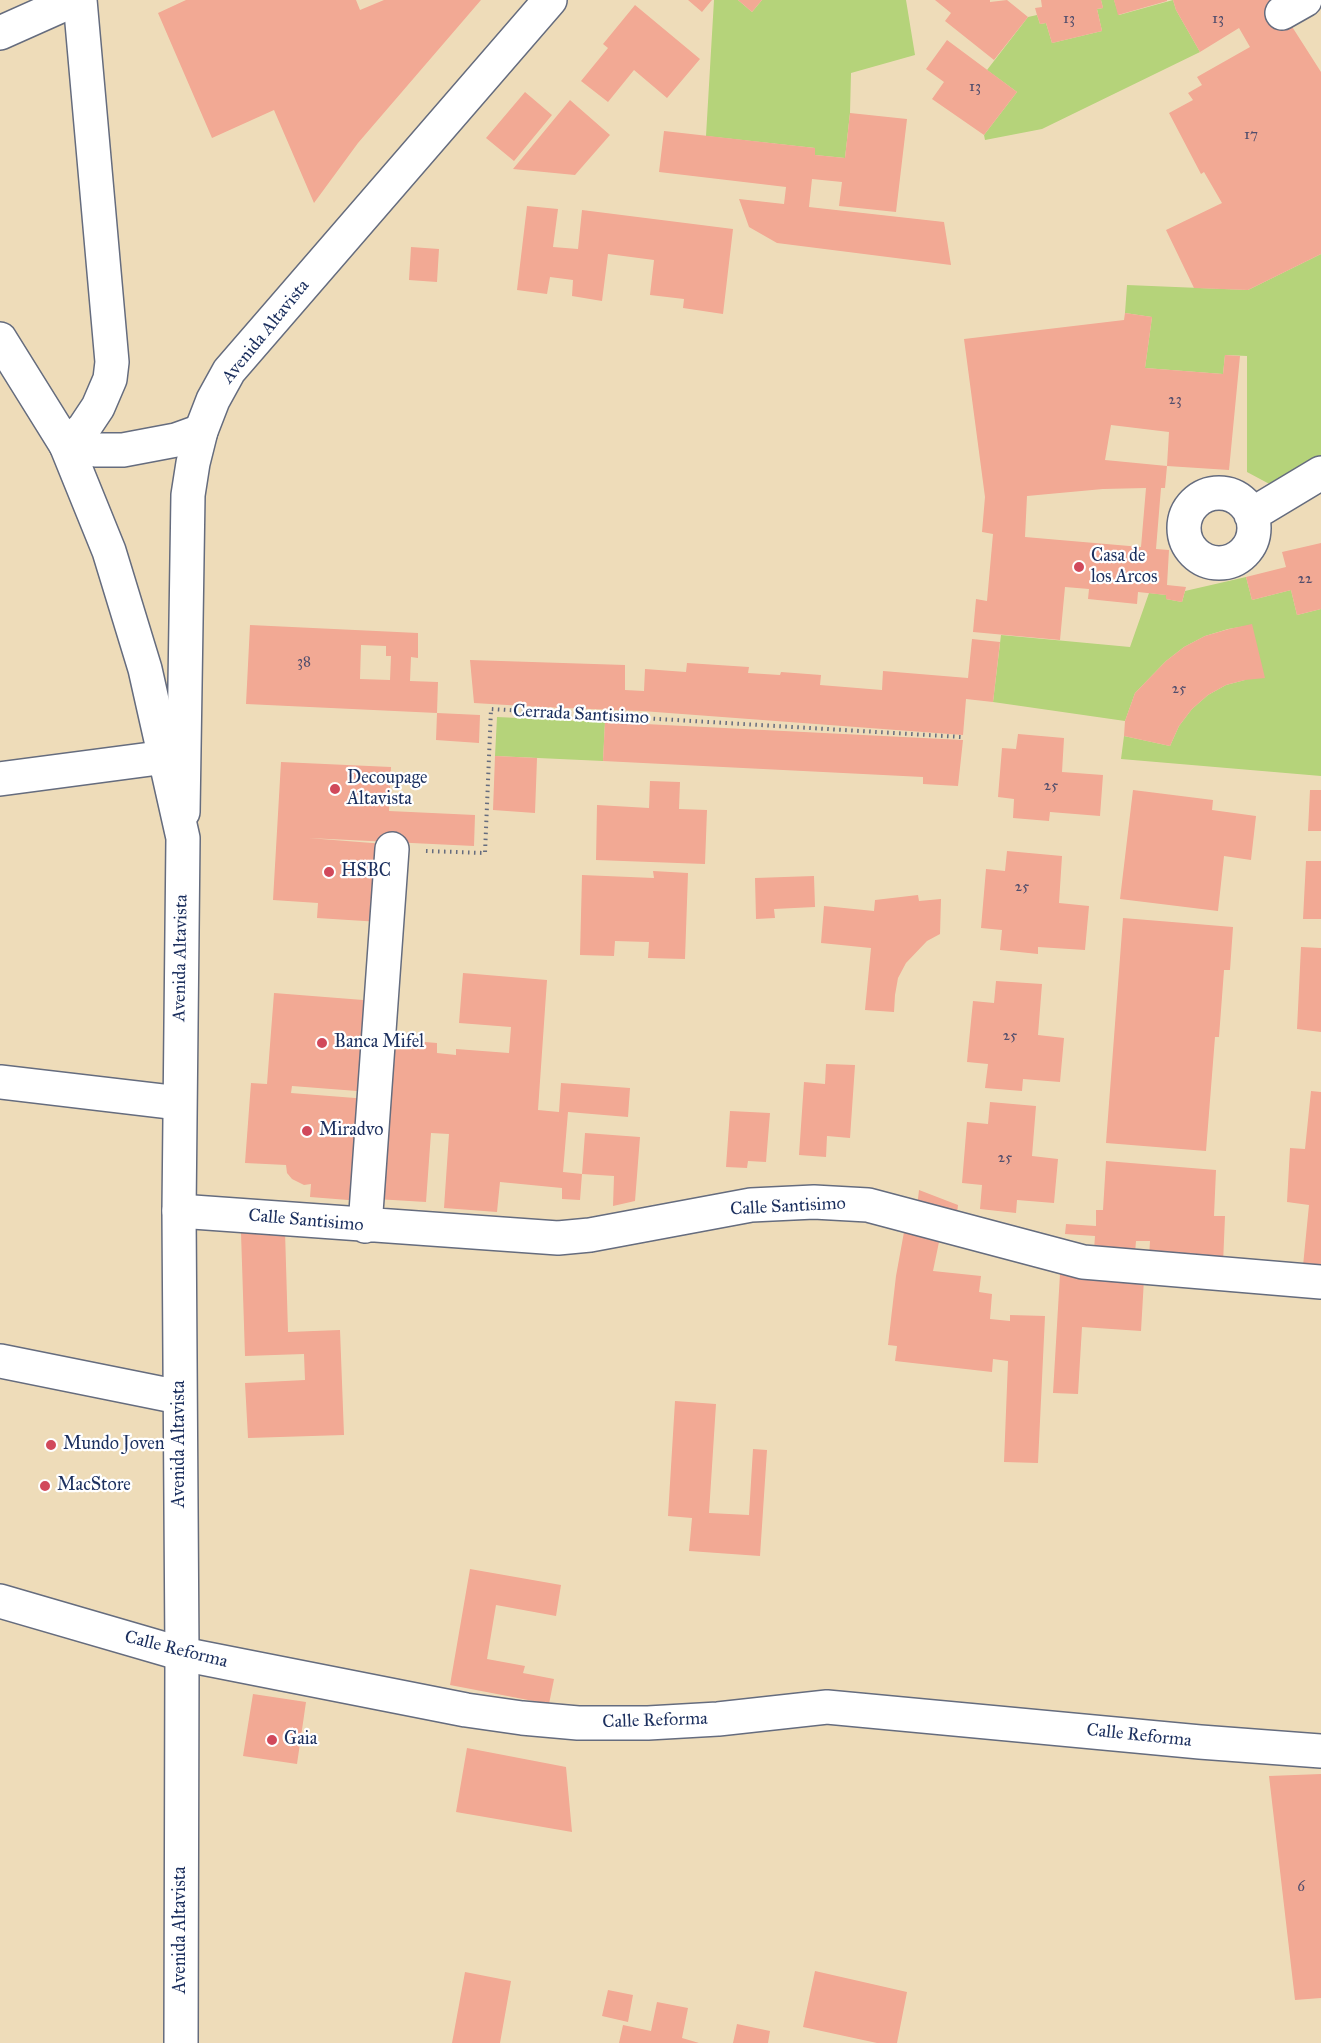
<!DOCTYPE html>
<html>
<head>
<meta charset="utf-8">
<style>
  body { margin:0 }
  canvas { display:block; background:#eedcb9 }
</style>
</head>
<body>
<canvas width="1321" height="2043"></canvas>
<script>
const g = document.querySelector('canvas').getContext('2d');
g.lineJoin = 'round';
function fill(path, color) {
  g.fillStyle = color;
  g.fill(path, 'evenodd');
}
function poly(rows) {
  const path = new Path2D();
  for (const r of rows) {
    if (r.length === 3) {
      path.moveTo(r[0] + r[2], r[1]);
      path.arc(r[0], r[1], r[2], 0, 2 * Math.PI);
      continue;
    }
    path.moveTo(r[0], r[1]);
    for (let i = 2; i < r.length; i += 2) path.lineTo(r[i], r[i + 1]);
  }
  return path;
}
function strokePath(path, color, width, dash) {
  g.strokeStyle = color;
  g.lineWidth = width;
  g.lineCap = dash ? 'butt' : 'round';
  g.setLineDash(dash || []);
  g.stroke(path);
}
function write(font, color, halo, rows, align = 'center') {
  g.font = font + ' "IM FELL Great Primer",serif';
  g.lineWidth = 4.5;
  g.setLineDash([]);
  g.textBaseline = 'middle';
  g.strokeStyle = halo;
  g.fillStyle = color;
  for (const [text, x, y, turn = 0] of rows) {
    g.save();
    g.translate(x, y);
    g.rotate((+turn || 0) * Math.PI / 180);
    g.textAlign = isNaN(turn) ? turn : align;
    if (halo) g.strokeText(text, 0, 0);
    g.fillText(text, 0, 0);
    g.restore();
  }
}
const green = poly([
  [714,0,738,0,752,12,762,0,906,0,915,55,851,73,850,113,845,158,815,155,815,148,706,136],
  [1101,0,1114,0,1119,15,1173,0,1176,10,1200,52,1042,129,985,140,984,135,1017,92,987,70,1028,17,1037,15,1040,24,1046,23,1052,43,1102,31,1097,9,1103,8],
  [1321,254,1321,457,1275,487,1247,472,1247,356,1225,355,1223,374,1145,368,1152,317,1125,313,1127,285,1248,290],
  [1246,577,1252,600,1291,590,1297,615,1321,609,1321,776,1121,759,1124,736,1170,746,1179,726,1192,709,1208,695,1226,685,1245,680,1252,625,1228,629,1205,636,1184,647,1166,661,1135,693,1125,721,993,702,1001,635,1130,647,1149,593,1166,595,1166,599,1182,602,1185,591],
  [497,717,605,722,603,761,495,756]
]);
const building = poly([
  [186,0,356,0,360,10,384,0,481,0,358,143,314,203,274,110,212,138,158,13],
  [688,0,712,0,702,12],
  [738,0,762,0,752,12],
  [935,0,990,0,990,2,1007,0,1028,17,994,60,945,21,951,13],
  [1041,0,1101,0,1103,8,1097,9,1102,31,1052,43,1046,23,1040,24,1037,15,1035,8,1042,7],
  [1114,0,1167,0,1167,1,1118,15],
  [1173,0,1275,0,1321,72,1321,254,1248,290,1194,288,1166,230,1222,203,1204,172,1201,174,1169,113,1193,100,1188,93,1202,85,1197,77,1250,47,1239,28,1200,52,1176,10],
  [635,5,700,59,667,98,634,70,608,102,581,81,608,48,603,44],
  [947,40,1017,92,984,135,932,99,944,82,926,69],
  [525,92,552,115,514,161,486,138],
  [570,100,610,135,575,175,513,169],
  [850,113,907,119,896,212,839,206,842,182,812,179,809,207,944,222,951,265,777,243,749,227,739,199,784,204,786,187,659,172,664,131,815,148,815,155,845,158],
  [527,206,558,209,553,247,578,249,582,210,733,229,723,314,683,308,684,299,650,295,654,260,608,254,602,301,572,296,573,280,550,277,547,294,517,290],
  [411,247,439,249,437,282,409,280],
  [1125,313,1152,317,1145,368,1223,374,1225,355,1240,356,1229,470,1167,466,1169,432,1111,425,1105,460,1167,466,1165,488,1161,488,1156,549,1169,550,1167,585,1186,587,1182,602,1166,599,1166,595,1138,592,1137,604,1088,599,1089,589,1065,587,1060,640,973,632,976,599,987,601,993,534,982,532,985,497,964,339,1124,320],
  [1146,488,1141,547,1025,537,1027,496,1103,489],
  [1321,543,1321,609,1297,615,1291,590,1252,600,1246,577,1286,567,1282,552],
  [1252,624,1265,678,1245,680,1226,685,1208,695,1192,709,1179,726,1170,746,1124,736,1125,721,1135,693,1166,661,1184,647,1205,636,1229,629],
  [250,625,418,633,418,658,411,657,410,681,438,682,437,713,246,704],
  [361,645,386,646,386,656,391,656,390,680,360,679],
  [972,639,1000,642,993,702,966,699,963,735,642,711,540,707,474,703,470,660,625,665,625,690,644,691,645,669,686,672,687,663,749,667,748,673,780,675,781,672,821,675,820,685,882,690,883,671,968,678],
  [437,713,480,715,479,743,436,740],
  [605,722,963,740,958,786,923,784,923,777,603,761],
  [1018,734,1064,738,1062,772,1103,775,1100,816,1050,812,1049,821,1013,818,1014,799,998,797,1002,748,1016,749],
  [495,756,537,758,535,813,493,810],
  [281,762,391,767,389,811,475,815,474,846,308,838,385,844,380,922,317,918,318,903,273,900],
  [650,781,680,782,679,809,707,810,705,864,596,860,597,805,649,808],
  [1133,790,1213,800,1212,810,1256,816,1251,860,1224,856,1218,911,1120,899],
  [1310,790,1321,790,1321,831,1308,831],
  [1007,851,1062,856,1059,903,1089,906,1085,950,1038,947,1038,954,1000,950,1002,930,981,928,986,869,1005,871],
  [1306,861,1321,861,1321,919,1303,919],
  [653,871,688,873,685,959,648,958,649,942,615,941,614,956,580,955,582,875,654,878],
  [814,876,815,907,774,909,775,918,756,919,755,878],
  [918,895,919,901,941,899,940,934,927,941,906,963,898,978,895,995,894,1012,865,1010,871,948,821,943,824,906,874,911,875,900],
  [1123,918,1233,927,1230,970,1224,970,1219,1037,1215,1037,1206,1151,1106,1143],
  [1301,947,1321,948,1321,1032,1297,1029],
  [463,973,547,980,538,1110,559,1112,561,1083,630,1088,628,1117,568,1112,563,1172,582,1174,585,1133,640,1137,635,1201,613,1206,614,1176,582,1174,580,1200,562,1199,562,1188,500,1182,497,1212,444,1208,449,1134,431,1133,426,1202,376,1199,388,1039,437,1043,437,1053,456,1055,456,1049,509,1053,511,1027,459,1023],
  [996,981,1042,984,1038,1035,1064,1038,1060,1082,1023,1079,1022,1091,985,1088,988,1064,967,1062,973,1001,994,1003],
  [274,993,376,1001,370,1092,292,1086,291,1093,368,1099,361,1201,310,1197,311,1184,304,1185,292,1179,287,1173,286,1165,245,1163,251,1083,267,1084],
  [826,1064,855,1065,850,1138,827,1136,826,1157,799,1155,804,1082,825,1084],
  [1311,1091,1321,1092,1321,1268,1303,1266,1309,1205,1287,1202,1290,1148,1305,1149],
  [990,1102,1036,1106,1032,1156,1058,1159,1054,1203,1017,1200,1016,1213,980,1209,982,1185,962,1183,967,1122,988,1124],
  [730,1111,770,1113,766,1162,748,1161,747,1168,726,1167],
  [1106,1161,1216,1170,1214,1216,1225,1216,1223,1264,1149,1258,1150,1241,1136,1241,1135,1253,1094,1250,1095,1236,1065,1234,1066,1224,1096,1226,1096,1210,1103,1210],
  [919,1190,958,1205,956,1223,917,1208],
  [285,1231,288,1332,340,1330,344,1435,248,1438,245,1383,305,1380,304,1354,245,1356,241,1233],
  [904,1232,939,1242,933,1271,981,1276,979,1292,992,1294,990,1319,1010,1321,1010,1315,1045,1316,1038,1463,1004,1462,1008,1361,993,1359,992,1372,895,1361,897,1346,888,1345,896,1276],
  [1060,1274,1144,1279,1141,1331,1082,1327,1078,1394,1053,1393],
  [675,1401,716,1404,709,1513,749,1515,753,1449,767,1450,760,1556,689,1551,692,1518,668,1516],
  [470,1569,561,1585,556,1616,496,1605,487,1659,525,1666,523,1673,554,1679,549,1704,450,1685],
  [253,1694,306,1702,297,1764,243,1756],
  [467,1748,566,1767,572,1832,456,1812],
  [1321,1774,1321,1998,1295,2000,1269,1776],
  [815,1971,907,1992,897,2043,877,2043,803,2027],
  [465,1972,511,1981,500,2043,452,2043],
  [608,1990,633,1995,628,2022,602,2016],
  [657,2002,688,2008,682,2038,699,2043,619,2043,623,2025,651,2031],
  [737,2024,770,2031,768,2043,733,2043]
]);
const path = poly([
  [426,851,485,853,491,709,961,737]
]);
const minor = poly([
  [1282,13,1305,0],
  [66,445,84,428,98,407,110,379,112,362,80,0],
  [1219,528,35],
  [1251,515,1321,473],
  [0,779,166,757],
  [183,812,188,495,193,463,201,431,213,400,229,371,550,0],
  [0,1082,179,1103],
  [179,1211,558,1238,590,1235,751,1205,814,1202,868,1205,1083,1262,1321,1282],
  [365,1226,392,849],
  [0,1361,179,1397],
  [0,1601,182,1654,466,1710,522,1718,578,1723,648,1723,718,1719,827,1707,1200,1742,1321,1751]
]);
const major = poly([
  [0,33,74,0],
  [0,339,66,445,109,551,145,669,183,838,179,1211,182,1654,181,2043],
  [66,445,96,450,123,450,176,440,201,431]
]);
const markers = [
  [1079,567,6,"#d1495b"],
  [335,789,6,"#d1495b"],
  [329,872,6,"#d1495b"],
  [322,1043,6,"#d1495b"],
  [307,1131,6,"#d1495b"],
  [51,1445,6,"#d1495b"],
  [45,1486,6,"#d1495b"],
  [272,1740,6,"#d1495b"]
];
const numberNames = [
  ["13",1069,19],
  ["13",1218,19],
  ["13",975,87],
  ["17",1251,135],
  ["23",1175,400],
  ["22",1305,579],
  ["38",304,662],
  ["25",1179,689],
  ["25",1051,786],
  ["25",1022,887],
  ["25",1010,1036],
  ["25",1005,1158],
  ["6",1301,1887]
];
const streetNames = [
  ["Avenida Altavista",266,332,-51],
  ["Cerrada Santisimo",581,715,3],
  ["Avenida Altavista",181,958,-89],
  ["Calle Santisimo",788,1207,-3],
  ["Calle Santisimo",306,1221,5],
  ["Avenida Altavista",180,1444,-90],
  ["Calle Reforma",176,1650,14],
  ["Calle Reforma",655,1721,-2],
  ["Calle Reforma",1139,1736,6],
  ["Avenida Altavista",181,1930,-90]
];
const poiNames = [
  ["Casa de",1091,557],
  ["los Arcos",1091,578],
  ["Decoupage",347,779],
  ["Altavista",347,800],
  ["HSBC",341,872],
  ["Banca Mifel",334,1043],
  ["Miradvo",319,1131],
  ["Mundo Joven",63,1445],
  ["MacStore",57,1486],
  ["Gaia",284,1740]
];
fill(green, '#b5d37a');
fill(building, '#f2a994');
strokePath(minor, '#656c7e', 36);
strokePath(major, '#656c7e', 36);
strokePath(path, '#656c7e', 4, [1.5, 4.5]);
strokePath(minor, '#fff', 33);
strokePath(major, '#fff', 33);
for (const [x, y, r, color] of markers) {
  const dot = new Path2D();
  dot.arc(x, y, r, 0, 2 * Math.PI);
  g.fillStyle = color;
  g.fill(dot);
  strokePath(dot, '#fff', 2);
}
write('15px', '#514e6c', null, numberNames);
write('18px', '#1b2f5e', '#fff', streetNames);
write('18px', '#1b2f5e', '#fff', poiNames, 'left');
</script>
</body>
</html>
